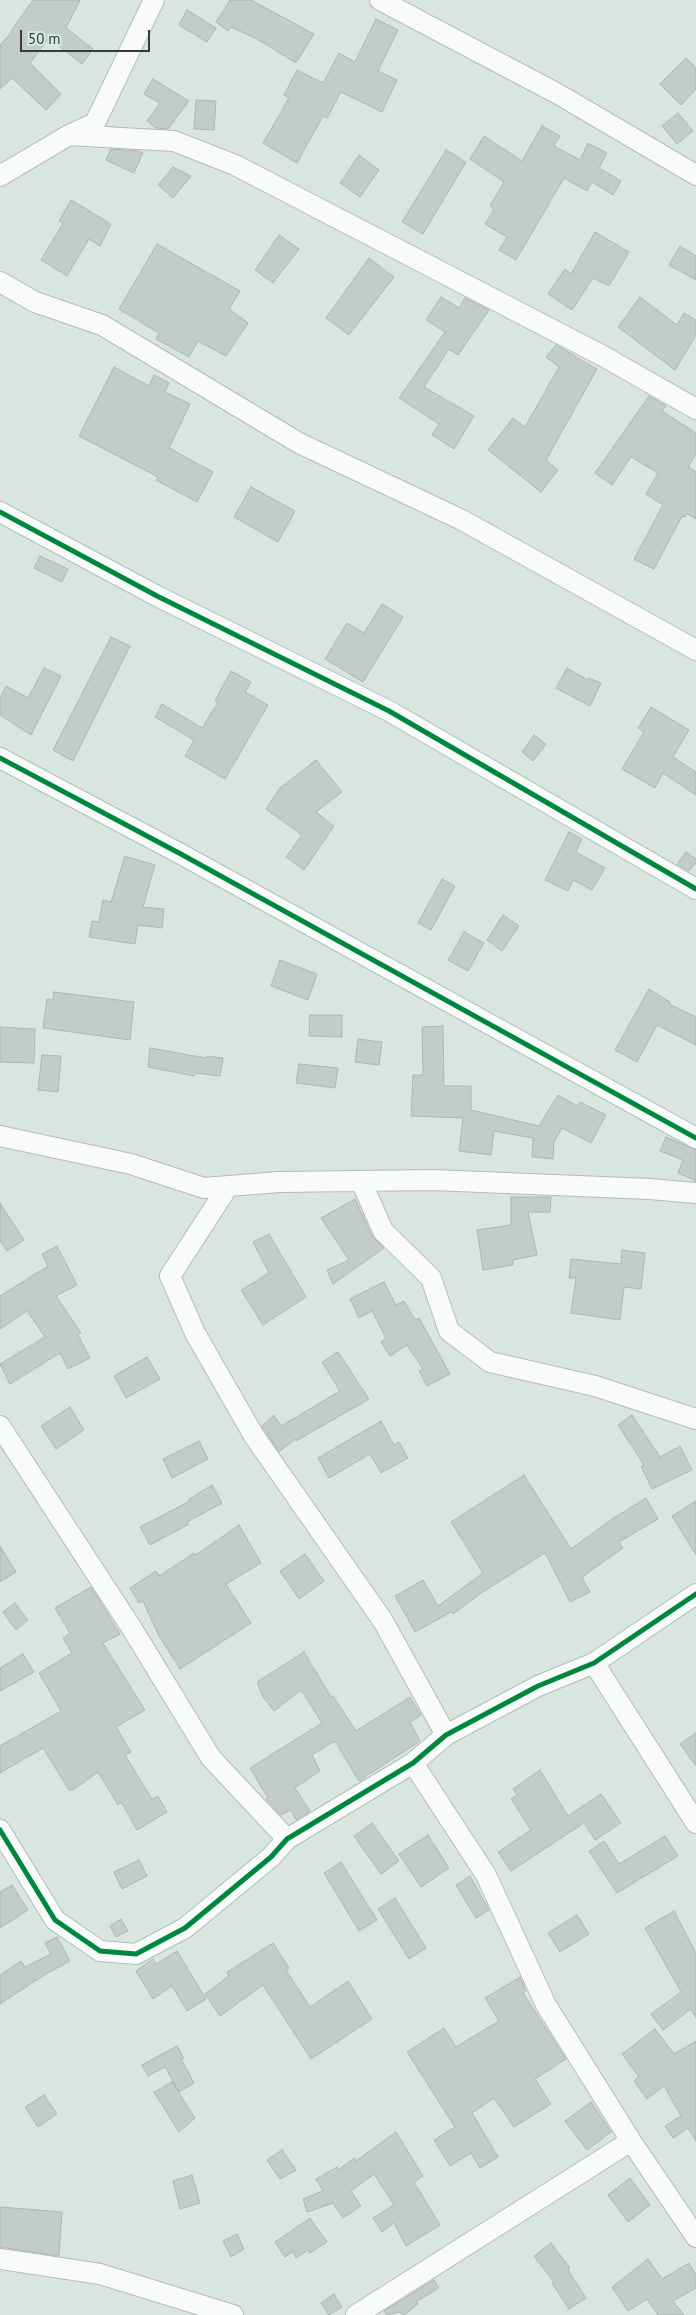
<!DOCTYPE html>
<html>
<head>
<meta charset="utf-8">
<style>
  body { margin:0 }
  #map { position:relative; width:696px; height:2315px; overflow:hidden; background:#d9e6e0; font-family:"PT Sans",sans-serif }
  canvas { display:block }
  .scale { position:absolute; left:20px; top:30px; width:130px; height:22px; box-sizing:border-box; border:2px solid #333d38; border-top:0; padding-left:6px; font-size:15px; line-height:18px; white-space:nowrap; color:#333d38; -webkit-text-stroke:4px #d3ece0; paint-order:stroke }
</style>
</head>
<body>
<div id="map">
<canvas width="696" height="2315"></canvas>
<div class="scale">50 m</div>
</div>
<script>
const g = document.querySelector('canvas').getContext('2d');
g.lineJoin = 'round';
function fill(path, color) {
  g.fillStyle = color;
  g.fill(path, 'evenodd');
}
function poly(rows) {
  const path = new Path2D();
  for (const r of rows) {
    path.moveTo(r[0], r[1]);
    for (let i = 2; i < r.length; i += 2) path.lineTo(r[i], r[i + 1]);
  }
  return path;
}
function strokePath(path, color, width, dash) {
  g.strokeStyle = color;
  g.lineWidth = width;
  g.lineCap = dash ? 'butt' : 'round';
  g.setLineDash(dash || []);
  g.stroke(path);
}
const building = poly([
  [33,0,80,0,66,28,93,49,82,64,49,38,30,63,61,94,46,110,12,78,0,89,0,45,12,32,11,31,33,0],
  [230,0,251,0,314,34,296,63,257,39,231,27,228,31,216,22,230,0],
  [187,10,216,28,207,42,179,25,187,10],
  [376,19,398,30,378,71,397,80,382,112,341,92,327,118,323,116,297,163,263,143,289,98,284,95,297,70,323,83,339,53,355,62,376,19],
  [686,58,696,68,696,89,681,105,660,84,686,58],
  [153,79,189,101,168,129,156,128,147,121,160,103,144,94,153,79],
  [196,100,216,101,214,130,194,129,196,100],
  [678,113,693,131,677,144,662,126,678,113],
  [542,126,560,136,554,146,580,160,588,143,607,153,599,168,621,181,613,195,592,182,587,191,564,178,516,260,499,250,507,237,485,224,494,209,490,206,504,182,470,159,484,136,522,161,542,126],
  [111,149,138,151,143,153,134,173,106,160,111,149],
  [446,150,466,162,423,234,402,222,446,150],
  [359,155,379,170,360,197,340,183,359,155],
  [173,167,191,176,173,198,158,185,173,167],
  [71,200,111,224,100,246,89,239,67,276,41,260,63,223,59,221,71,200],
  [595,232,629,252,609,286,593,278,572,310,548,294,565,269,571,274,595,232],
  [279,235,299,249,273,283,255,270,279,235],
  [157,244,240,291,229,309,248,323,226,356,198,341,189,357,156,339,159,333,119,309,157,244],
  [680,246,696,256,696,280,669,265,680,246],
  [369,258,394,277,349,335,326,318,369,258],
  [441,297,459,308,465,298,489,310,458,355,449,349,424,387,474,416,454,449,432,435,439,424,399,398,445,332,426,320,441,297],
  [640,297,677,325,684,313,696,320,696,335,675,370,618,327,640,297],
  [556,345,597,369,546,460,558,470,541,492,488,450,513,418,525,427,559,367,546,357,556,345],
  [114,367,149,386,154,375,169,383,165,392,190,404,169,448,213,472,197,502,156,480,158,477,79,436,114,367],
  [649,396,666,406,662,411,696,433,696,454,688,467,696,472,696,519,687,513,685,517,682,516,654,569,634,559,663,505,646,494,658,473,631,457,612,485,595,473,649,396],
  [251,487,295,511,278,542,234,517,251,487],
  [40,556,68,569,62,582,34,568,40,556],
  [382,604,403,617,363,682,325,659,347,623,364,633,382,604],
  [111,637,130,646,73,761,53,750,111,637],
  [44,668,61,676,31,735,0,715,0,698,6,686,28,698,44,668],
  [567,668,588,680,589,678,601,683,590,706,556,688,567,668],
  [231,671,251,682,245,692,268,705,225,779,185,756,194,740,155,717,162,704,202,728,218,702,215,701,231,671],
  [651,707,689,730,673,757,696,772,696,795,663,773,655,788,622,769,644,732,638,728,651,707],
  [534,735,546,744,533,761,522,752,534,735],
  [316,760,342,792,316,812,334,826,304,870,286,857,302,835,266,809,280,788,316,760],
  [569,832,582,839,576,852,605,868,592,890,573,880,568,891,545,880,569,832],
  [686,852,696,859,696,863,689,871,677,864,686,852],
  [125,856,155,865,143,907,164,909,162,928,138,925,135,944,89,937,92,921,99,922,103,900,111,902,125,856],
  [442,879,455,886,431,930,418,923,442,879],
  [503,915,519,926,502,951,487,940,503,915],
  [464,932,484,943,468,971,448,960,464,932],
  [280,960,317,974,308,1000,271,986,280,960],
  [649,989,670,1002,669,1004,696,1017,696,1045,657,1025,637,1062,615,1050,649,989],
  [54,992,134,1002,130,1040,43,1028,47,999,53,1000,54,992],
  [310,1015,342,1015,342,1037,309,1036,310,1015],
  [443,1026,444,1086,471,1086,471,1110,539,1126,558,1095,578,1106,580,1102,606,1115,591,1143,562,1128,554,1142,553,1159,532,1157,533,1138,494,1131,491,1155,459,1151,463,1118,411,1116,413,1075,423,1075,422,1027,443,1026],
  [0,1027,35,1029,34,1063,0,1062,0,1027],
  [358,1039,382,1042,379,1065,355,1062,358,1039],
  [150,1048,206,1058,207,1056,223,1058,220,1076,195,1073,194,1076,148,1067,150,1048],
  [42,1055,61,1056,58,1092,38,1090,42,1055],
  [299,1064,338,1068,335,1088,296,1083,299,1064],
  [666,1137,696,1150,696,1181,678,1173,683,1160,660,1151,666,1137],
  [511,1197,551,1197,550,1212,528,1212,537,1255,513,1260,513,1265,483,1270,477,1230,511,1225,511,1197],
  [355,1199,372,1236,384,1248,333,1284,327,1270,349,1260,321,1218,355,1199],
  [0,1203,24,1240,7,1251,0,1241,0,1203],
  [269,1234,306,1297,263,1325,241,1290,269,1273,253,1242,269,1234],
  [57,1246,77,1285,56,1296,81,1333,78,1335,90,1358,68,1369,60,1353,10,1384,0,1364,45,1337,27,1311,0,1329,0,1296,48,1266,42,1254,57,1246],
  [622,1250,645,1253,641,1289,624,1287,620,1320,571,1313,576,1278,569,1278,571,1259,621,1264,622,1250],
  [384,1282,396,1305,404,1301,415,1320,419,1318,450,1374,427,1386,419,1371,423,1369,407,1345,390,1356,381,1342,386,1338,372,1311,359,1318,350,1299,384,1282],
  [338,1352,369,1399,296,1441,295,1439,279,1452,262,1426,274,1415,281,1426,340,1391,322,1362,338,1352],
  [147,1357,160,1379,126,1398,114,1376,147,1357],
  [70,1407,84,1430,56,1449,41,1426,70,1407],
  [632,1415,660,1457,680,1446,692,1470,652,1489,641,1466,644,1465,618,1425,632,1415],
  [381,1421,394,1445,399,1442,408,1458,381,1473,370,1454,329,1478,318,1458,381,1421],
  [199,1441,208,1459,172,1478,163,1459,199,1441],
  [524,1475,571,1549,612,1519,646,1498,658,1519,619,1542,623,1548,582,1577,590,1592,570,1602,545,1553,484,1591,453,1614,451,1612,415,1632,395,1596,423,1580,438,1606,483,1573,451,1522,524,1475],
  [212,1485,222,1503,187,1522,189,1524,150,1545,140,1527,190,1501,189,1499,212,1485],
  [696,1501,696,1555,672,1516,696,1501],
  [239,1525,261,1563,226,1584,251,1623,180,1669,159,1636,143,1601,139,1603,130,1588,156,1571,159,1576,194,1553,196,1555,239,1525],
  [0,1546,16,1572,0,1582,0,1546],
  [305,1554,324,1581,299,1599,280,1571,305,1554],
  [91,1587,120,1634,103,1643,145,1710,116,1727,131,1752,125,1755,152,1799,158,1796,167,1812,137,1830,121,1802,118,1805,98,1772,73,1790,69,1790,43,1748,0,1773,0,1746,61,1711,39,1673,72,1653,63,1638,70,1633,55,1608,91,1587],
  [15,1603,28,1620,16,1630,3,1612,15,1603],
  [304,1652,331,1697,333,1696,356,1731,410,1697,421,1715,410,1722,420,1741,359,1781,335,1741,312,1755,320,1771,295,1788,310,1811,296,1820,291,1810,281,1815,266,1799,268,1798,250,1768,322,1723,301,1690,274,1711,263,1697,257,1682,304,1652],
  [23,1654,34,1672,0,1691,0,1668,23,1654],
  [696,1733,696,1766,680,1744,696,1733],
  [540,1770,568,1816,601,1794,621,1823,595,1840,584,1823,511,1871,498,1852,531,1830,511,1799,517,1795,513,1789,540,1770],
  [372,1823,399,1861,381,1874,354,1836,372,1823],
  [428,1835,449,1868,421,1887,399,1854,428,1835],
  [665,1836,678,1856,617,1893,589,1851,604,1841,619,1864,665,1836],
  [139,1860,147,1876,122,1889,114,1872,139,1860],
  [341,1862,377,1920,359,1931,324,1873,341,1862],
  [470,1876,489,1910,476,1918,456,1885,470,1876],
  [12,1885,28,1910,0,1928,0,1892,12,1885],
  [395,1898,426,1948,409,1959,378,1909,395,1898],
  [674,1911,696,1953,696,2018,691,2009,663,2030,651,2014,681,1992,645,1928,674,1911],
  [577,1915,589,1934,560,1952,548,1933,577,1915],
  [121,1919,128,1931,116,1937,110,1926,121,1919],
  [57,1937,70,1961,46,1974,0,2004,0,1975,21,1961,25,1967,51,1954,45,1943,57,1937],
  [273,1943,289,1968,286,1970,310,2007,348,1981,372,2019,311,2059,263,1985,220,2016,205,1994,229,1976,227,1972,273,1943],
  [177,1951,206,1999,187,2011,172,1986,153,1999,136,1971,153,1959,156,1964,177,1951],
  [520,1977,526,1991,523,1993,566,2059,535,2079,551,2104,514,2127,494,2098,472,2113,498,2157,480,2168,471,2153,450,2166,434,2140,455,2127,407,2052,444,2028,456,2047,499,2021,485,1998,520,1977],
  [655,2029,674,2054,696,2041,696,2141,688,2128,673,2138,665,2126,681,2116,664,2086,647,2099,634,2081,639,2077,622,2054,655,2029],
  [177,2046,184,2058,181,2059,194,2083,179,2092,165,2067,148,2076,142,2065,177,2046],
  [172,2082,195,2118,179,2132,154,2092,172,2082],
  [44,2095,57,2114,38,2127,25,2107,44,2095],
  [591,2102,611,2132,587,2150,565,2121,591,2102],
  [396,2132,423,2176,414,2182,440,2225,406,2246,394,2223,382,2232,373,2218,394,2205,374,2174,351,2191,361,2206,343,2218,333,2203,307,2212,303,2199,323,2191,316,2179,337,2167,338,2170,354,2158,356,2161,396,2132],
  [282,2150,296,2170,280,2179,267,2160,282,2150],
  [192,2175,200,2203,180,2209,173,2181,192,2175],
  [630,2178,650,2205,628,2222,608,2195,630,2178],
  [0,2207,62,2212,59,2256,0,2247,0,2207],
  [310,2218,327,2242,310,2253,308,2250,296,2258,293,2252,285,2257,275,2242,310,2218],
  [237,2234,244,2249,231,2257,223,2241,237,2234],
  [551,2243,570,2268,568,2270,586,2298,569,2309,552,2283,554,2282,534,2256,551,2243],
  [648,2259,662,2279,689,2263,696,2275,696,2288,673,2301,684,2315,658,2315,647,2299,628,2311,612,2287,648,2259],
  [434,2280,439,2288,416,2302,418,2304,404,2315,399,2312,387,2315,384,2311,434,2280],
  [334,2294,342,2307,329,2315,321,2303,334,2294]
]);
const street = poly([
  [380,0,558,94,696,175],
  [69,135,174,141,235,165,603,356,696,409],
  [0,176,69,135,95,123,154,0],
  [0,282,35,302,102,325,299,443,462,520,696,650],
  [0,512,157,596,389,711,696,889],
  [0,758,179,853,696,1138],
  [0,1136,131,1164,204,1188,279,1182,433,1180,650,1189,696,1193],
  [362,1183,383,1231,431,1278,449,1331,490,1362,595,1386,696,1419],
  [227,1188,170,1276,195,1333,254,1436,383,1621,446,1735],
  [0,1426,131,1627,211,1758,287,1839],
  [594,1663,696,1823],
  [413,1763,486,1875,546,2005,631,2141,696,2237],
  [0,1830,55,1920,100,1951,136,1954,185,1928,271,1857,287,1839,413,1763,446,1735,538,1686,594,1663,696,1594],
  [0,2259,100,2274,233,2315],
  [356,2315,631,2141]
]);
const cycleway = poly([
  [0,512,157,596,389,711,696,889],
  [0,758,179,853,696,1138],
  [0,1830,55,1920,100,1951,136,1954,185,1928,271,1857,287,1839,413,1763,446,1735,538,1686,594,1663,696,1594]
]);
fill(building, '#c2cdca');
strokePath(building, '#acb7b4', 1);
strokePath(street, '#b2bdb8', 22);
strokePath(street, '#f9fbfa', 20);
strokePath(cycleway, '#00873e', 5);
</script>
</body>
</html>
